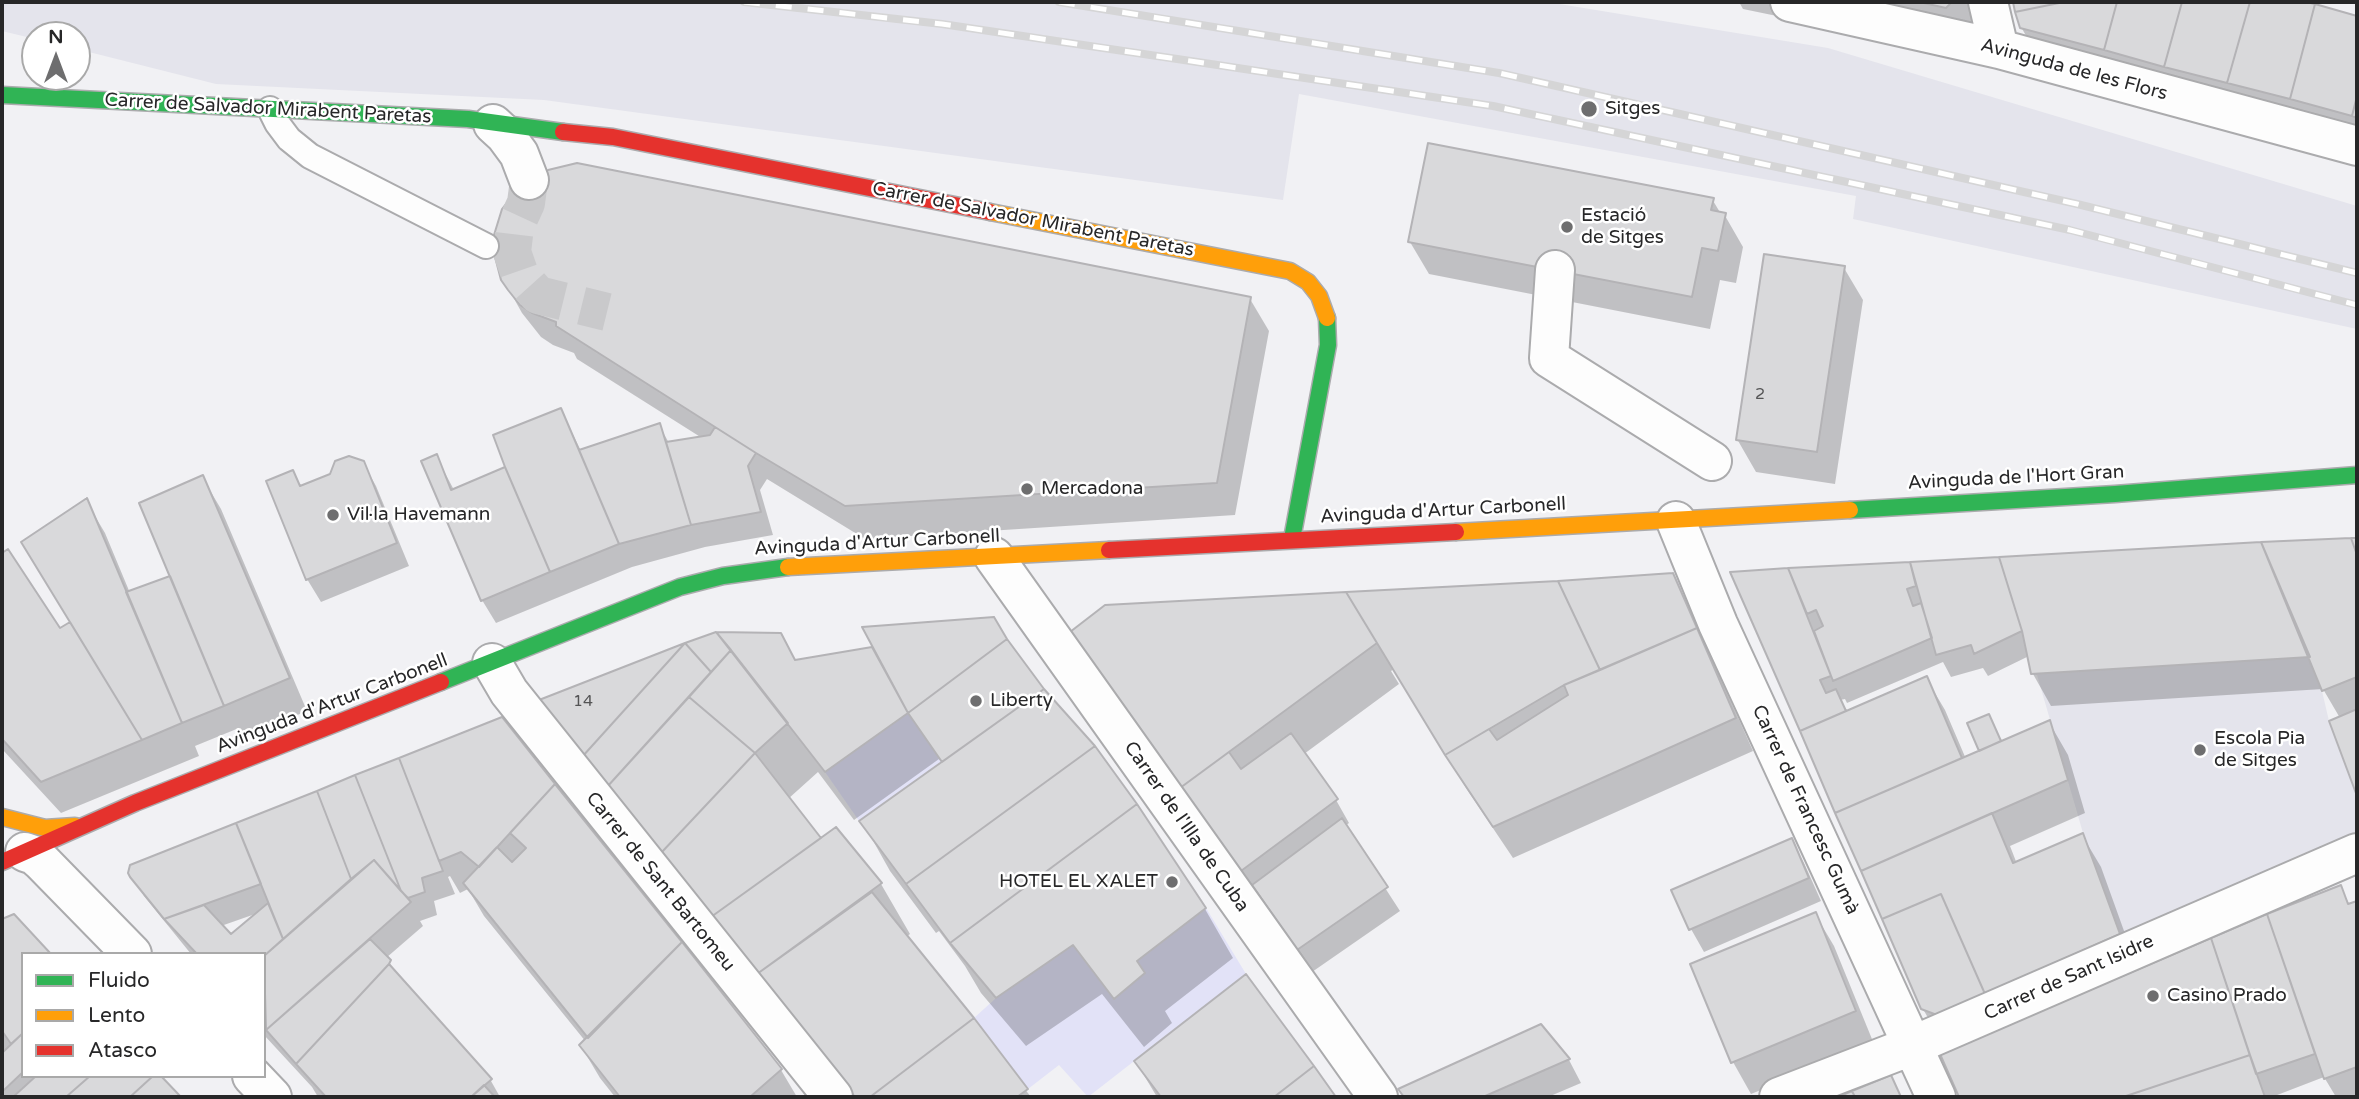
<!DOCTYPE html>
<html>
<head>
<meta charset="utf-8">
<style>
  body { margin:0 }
  #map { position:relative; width:2359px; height:1099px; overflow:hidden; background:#f1f1f4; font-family:"Varela Round",sans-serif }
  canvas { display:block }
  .frame { position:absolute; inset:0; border:4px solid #272728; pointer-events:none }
  .legend { position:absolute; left:21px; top:952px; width:245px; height:126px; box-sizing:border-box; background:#fff; border:2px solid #a9a9a9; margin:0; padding:9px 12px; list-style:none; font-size:21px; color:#272728 }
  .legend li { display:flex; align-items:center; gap:14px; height:35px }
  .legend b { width:35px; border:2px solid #a9a9a9 }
  .north { position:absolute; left:21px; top:21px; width:70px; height:70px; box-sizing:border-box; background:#fff; border:2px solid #a9a9a9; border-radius:50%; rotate:0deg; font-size:19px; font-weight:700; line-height:28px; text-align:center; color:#272728 }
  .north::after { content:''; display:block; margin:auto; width:24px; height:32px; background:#6e6e6f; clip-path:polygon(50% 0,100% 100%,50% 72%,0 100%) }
</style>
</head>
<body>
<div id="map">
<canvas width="2359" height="1099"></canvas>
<div class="frame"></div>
<ul class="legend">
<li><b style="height:9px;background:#30b455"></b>Fluido</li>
<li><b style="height:9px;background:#ff9f0a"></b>Lento</li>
<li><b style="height:9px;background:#e5322d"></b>Atasco</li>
</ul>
<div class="north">N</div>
</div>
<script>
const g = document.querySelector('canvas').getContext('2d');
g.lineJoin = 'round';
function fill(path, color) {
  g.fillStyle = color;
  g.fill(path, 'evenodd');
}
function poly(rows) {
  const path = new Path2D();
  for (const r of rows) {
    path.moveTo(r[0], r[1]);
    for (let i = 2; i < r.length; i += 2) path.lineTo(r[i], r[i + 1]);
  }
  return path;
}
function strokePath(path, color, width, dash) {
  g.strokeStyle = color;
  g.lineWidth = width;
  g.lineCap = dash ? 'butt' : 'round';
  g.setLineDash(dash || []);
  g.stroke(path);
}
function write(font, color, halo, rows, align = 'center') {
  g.font = font + ' "Varela Round",sans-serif';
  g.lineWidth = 5;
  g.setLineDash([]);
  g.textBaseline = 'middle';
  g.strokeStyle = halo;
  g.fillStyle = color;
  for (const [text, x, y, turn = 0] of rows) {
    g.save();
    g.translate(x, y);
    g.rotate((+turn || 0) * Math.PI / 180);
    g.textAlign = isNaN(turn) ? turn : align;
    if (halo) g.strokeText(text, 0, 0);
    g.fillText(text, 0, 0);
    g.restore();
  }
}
const built = poly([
  [2,2,1547,2,1828,48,2357,206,2357,329,1853,219,1856,196,1299,94,1283,200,544,100,216,84,77,49,77,35,35,35,35,39,2,31],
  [2261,542,2310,657,2322,691,2329,721,2357,796,2357,835,2120,934,2083,833,2037,675,2031,674,2022,631,1999,557]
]);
const green = poly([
  [908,713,942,762,859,821,825,772],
  [1206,908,1246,974,1088,1097,1059,1065,1028,1089,974,1018,996,998,1073,945,1114,998,1137,961]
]);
const shadow = poly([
  [1739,2,1975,2,1975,57,1743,9],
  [2015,2,2298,2,2357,18,2357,160,2050,77,2021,27],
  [587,165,1250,299,1269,331,1235,515,865,539,767,479,760,490,773,535,705,547,632,567,496,623,482,600,436,456,454,490,507,468,561,410,581,451,659,425,669,443,702,438,577,359,574,353,553,345,541,337,522,313,503,279],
  [1712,199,1721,214,1724,214,1743,247,1736,283,1720,280,1710,329,1429,274,1410,242],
  [1844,268,1863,300,1835,484,1756,472,1737,439],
  [363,463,376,486,409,566,321,602,307,579,292,472,302,488],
  [202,477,221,509,307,711,244,737,239,728,195,746,199,756,61,813,2,749,2,555,8,551,59,631,72,624,86,501,105,533,130,593,172,577],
  [2357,540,2357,791,2331,722,2340,718,2323,689,2051,706,2033,674,2029,656,1988,676,1983,668,1951,677,1943,662,1847,703,1845,699,1840,700,1848,712,1926,678,1945,710,1966,759,1982,752,1995,728,2002,743,2049,722,2068,755,2085,813,2010,846,2017,864,2082,835,2101,867,2137,967,2120,975,2121,978,2340,887,2350,905,2357,903,2357,1097,2336,1097,2324,1077,2272,1097,1961,1097,1942,1055,1936,1032,1923,1009,1733,573],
  [1672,575,1685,598,1753,751,1513,858,1466,788,1394,669,1391,671,1399,684,1304,754,1336,800,1349,823,1345,826,1400,911,1312,972,1257,891,1255,893,1095,673],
  [717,633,795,662,875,649,1006,640,1205,909,1233,958,1165,1011,1172,1023,1144,1047,1102,994,1026,1046,981,993,965,966,939,931,936,933,890,871,862,821,943,764,939,759,854,820,818,772,788,799,820,841,836,829,881,884,910,934,906,937,1031,1097,846,1097,571,754],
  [501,719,781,1070,797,1097,615,1097,600,1078,581,1046,586,1042,484,916,468,889,460,893,450,876,448,877,455,894,434,901,437,915,420,921,423,926,386,958,400,979,491,1081,500,1097,318,1097,312,1087,264,1035,264,954,191,954,144,896,130,872],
  [258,913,231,937,221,926],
  [1791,840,1804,863,1821,901,1704,952,1691,929,1674,891],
  [1815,914,1834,946,1874,1044,1751,1094,1733,1062],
  [14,916,23,954,23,1076,160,1076,179,1097,2,1097,2,921],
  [1246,976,1334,1097,1157,1097,1136,1062],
  [1541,1026,1569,1060,1581,1083,1548,1097,1405,1097,1401,1090]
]);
const building = poly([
  [1919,2,1952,2,1946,8,1919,2],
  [2013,2,2064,2,2015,12,2013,2],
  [2064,2,2117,2,2104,50,2020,28,2015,12,2064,2],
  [2117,2,2182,2,2164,67,2104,50,2117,2],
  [2182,2,2250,2,2227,83,2164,67,2182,2],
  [2250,2,2306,2,2315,4,2290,99,2227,83,2250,2],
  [2315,4,2357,16,2357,96,2352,116,2290,99,2315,4],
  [2357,96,2357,118,2352,116,2357,96],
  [1428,143,1714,198,1711,210,1726,213,1718,251,1702,248,1692,297,1408,242,1428,143],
  [577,163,1251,297,1217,483,845,506,756,453,556,326,556,322,532,313,520,305,508,290,501,280,493,249,494,235,502,209,521,185,548,170,577,163],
  [1764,254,1845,266,1817,452,1736,440,1764,254],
  [561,408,619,544,550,572,505,467,493,435,561,408],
  [660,423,691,525,619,544,579,450,660,423],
  [715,427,756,453,748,466,761,512,691,525,666,442,710,435,715,427],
  [437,454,451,490,505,467,550,572,481,601,421,461,437,454],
  [349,456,364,461,397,543,306,580,266,481,293,470,300,486,330,474,335,461,349,456],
  [203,475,290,678,224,706,139,503,203,475],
  [87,498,182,723,142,740,21,542,87,498],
  [2351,538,2357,555,2357,677,2322,691,2261,542,2351,538],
  [2351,538,2357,538,2357,555,2351,538],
  [2261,542,2310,657,2031,674,2022,631,1999,557,2261,542],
  [8,549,60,628,70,622,142,740,41,782,2,739,2,553,8,549],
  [1999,557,2022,631,1974,654,1971,645,1936,655,1910,562,1999,557],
  [1910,562,1916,586,1907,589,1913,606,1921,603,1932,638,1833,681,1814,631,1823,626,1816,610,1807,614,1788,568,1910,562],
  [1788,568,1831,676,1820,680,1826,693,1836,689,1846,711,1800,731,1730,572,1788,568],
  [1673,573,1697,628,1600,670,1558,581,1673,573],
  [170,576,224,706,182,723,126,592,170,576],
  [1558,581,1600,670,1564,685,1445,755,1346,592,1558,581],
  [1346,592,1377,643,1180,788,1070,632,1105,605,1346,592],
  [994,617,1007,639,908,713,862,627,994,617],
  [1697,628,1736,718,1493,827,1445,755,1489,729,1497,740,1568,695,1564,685,1697,628],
  [716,632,731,650,711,672,685,643,716,632],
  [716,632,781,633,795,660,872,647,908,713,825,772,716,632],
  [1007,639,1044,689,942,762,908,713,1007,639],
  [685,643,582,757,539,700,685,643],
  [685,643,711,672,607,787,582,757,685,643],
  [731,650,788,723,755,753,689,697,731,650],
  [1927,676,1962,758,1835,813,1800,731,1927,676],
  [1044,689,1095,746,906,884,859,821,1044,689],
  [689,697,755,753,661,853,607,787,689,697],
  [2357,709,2357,796,2329,721,2357,709],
  [1989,714,2001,741,1979,751,1967,723,1989,714],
  [502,717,555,784,479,867,461,852,439,861,399,758,502,717],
  [2050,720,2068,780,1861,871,1835,813,2050,720],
  [1291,733,1338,799,1241,871,1180,788,1229,752,1241,769,1291,733],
  [1095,746,1137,804,950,943,906,884,1095,746],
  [755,753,821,838,711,917,661,853,755,753],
  [399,758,443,871,422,878,425,892,408,898,401,891,355,775,399,758],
  [355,775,401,891,374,860,351,879,317,791,355,775],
  [555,784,682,942,588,1038,463,883,497,847,512,862,526,848,510,833,555,784],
  [317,791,351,879,283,939,236,823,317,791],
  [1137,804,1206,908,1137,961,1145,973,1114,999,1073,945,996,998,950,943,1137,804],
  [1992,813,2013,863,2083,833,2120,934,1985,994,1941,894,1882,919,1861,871,1992,813],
  [1342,818,1388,887,1297,950,1252,885,1342,818],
  [236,823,261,884,164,919,130,877,128,873,130,865,236,823],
  [836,827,882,883,757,974,711,917,836,827],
  [1792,838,1809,878,1689,930,1671,890,1792,838],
  [374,860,411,902,266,1030,264,956,374,860],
  [2341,885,2348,904,2357,901,2357,1067,2324,1079,2267,914,2341,885],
  [872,892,974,1018,870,1097,855,1097,757,974,872,892],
  [1941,894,1985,994,1937,1015,1921,1009,1882,919,1941,894],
  [268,903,283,939,264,956,264,954,197,954,164,919,204,905,231,934,268,903],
  [1816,912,1856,1011,1731,1063,1690,964,1816,912],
  [14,914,51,954,23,954,23,1033,11,1044,2,1031,2,919,14,914],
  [2267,914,2315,1054,2256,1074,2211,938,2267,914],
  [2211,938,2250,1055,2123,1097,1959,1097,1940,1054,2211,938],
  [370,939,391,960,389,964,296,1064,266,1030,370,939],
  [682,942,782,1069,750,1097,620,1097,579,1045,682,942],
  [389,964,492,1079,471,1097,326,1097,296,1064,389,964],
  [1246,974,1314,1066,1274,1097,1161,1097,1134,1061,1246,974],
  [974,1018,1028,1089,1017,1097,870,1097,974,1018],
  [1541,1024,1570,1059,1483,1097,1404,1097,1398,1089,1541,1024],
  [23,1033,23,1072,2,1092,2,1053,23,1033],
  [2250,1055,2265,1097,2123,1097,2250,1055],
  [1314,1066,1336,1097,1274,1097,1314,1066],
  [1891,1075,1901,1097,1855,1097,1852,1091,1891,1075],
  [36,1076,90,1076,66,1097,13,1097,36,1076],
  [90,1076,153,1076,130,1097,66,1097,90,1076],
  [153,1076,161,1076,181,1097,130,1097,153,1076],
  [484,1085,495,1097,471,1097,484,1085],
  [1852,1091,1855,1097,1838,1097,1852,1091]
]);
const streetTunnel = poly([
  [529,180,526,203,515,227,512,252,520,275,538,295,607,312]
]);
const lane = poly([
  [270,109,277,123,289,139,310,156,486,246]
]);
const street = poly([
  [1790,2,1999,49,2357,146],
  [1988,2,1999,49],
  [493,124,505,135,519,154,529,180],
  [1555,270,1549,358,1712,461],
  [1676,521,1718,624,1936,1097],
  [994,557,1378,1097],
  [492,663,509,692,833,1097],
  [25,852,34,855,42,862,132,954],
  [252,1076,272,1097],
  [1779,1097,1914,1045,2357,853]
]);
const fast = poly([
  [2,95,468,119,563,132],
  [1850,510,2115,494,2357,475],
  [1292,539,1328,345,1327,318],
  [441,682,680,587,723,576,788,567]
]);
const slow = poly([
  [990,212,1290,271,1308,282,1319,296,1327,318],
  [1456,532,1850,510],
  [788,567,1109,550],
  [2,817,45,828,75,826]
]);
const jam = poly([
  [563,132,613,137,990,212],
  [1109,550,1456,532],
  [2,862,135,803,441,682]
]);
const rail = poly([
  [744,2,942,24,1493,106,2070,230,2357,305],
  [1059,2,1499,73,2077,204,2357,273]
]);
const markers = [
  [1589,109,9,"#6e6e6f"],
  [1567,227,7,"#6e6e6f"],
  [1027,489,7,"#6e6e6f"],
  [333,515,7,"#6e6e6f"],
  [976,701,7,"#6e6e6f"],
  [2200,750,7,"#6e6e6f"],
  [1172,882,7,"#6e6e6f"],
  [2153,996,7,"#6e6e6f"]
];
const numberNames = [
  ["2",1760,395],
  ["14",583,702]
];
const streetNames = [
  ["Avinguda de les Flors",2074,70,15],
  ["Carrer de Salvador Mirabent Paretas",268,109,3],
  ["Carrer de Salvador Mirabent Paretas",1033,220,11],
  ["Avinguda de l'Hort Gran",2016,478,-3],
  ["Avinguda d'Artur Carbonell",1443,511,-3],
  ["Avinguda d'Artur Carbonell",877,543,-3],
  ["Avinguda d'Artur Carbonell",332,704,-21],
  ["Carrer de Francesc Gumà",1805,810,65],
  ["Carrer de l'Illa de Cuba",1186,827,55],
  ["Carrer de Sant Bartomeu",660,882,51],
  ["Carrer de Sant Isidre",2069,978,-24]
];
const poiNames = [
  ["Sitges",1605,109],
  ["Estació",1581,216],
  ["de Sitges",1581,238],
  ["Mercadona",1041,489],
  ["Vil·la Havemann",347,515],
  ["Liberty",990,701],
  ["Escola Pia",2214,739],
  ["de Sitges",2214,761],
  ["HOTEL EL XALET",1158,882,"right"],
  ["Casino Prado",2167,996]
];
fill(built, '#e4e4ec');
fill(green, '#e2e2f7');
fill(shadow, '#0003');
fill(building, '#d9d9db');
strokePath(building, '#b4b3b6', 2);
strokePath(streetTunnel, '#c9c9cb', 38, [38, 19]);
strokePath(lane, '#ababad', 28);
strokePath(street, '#ababad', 42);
strokePath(fast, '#ababad', 19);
strokePath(slow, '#ababad', 19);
strokePath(jam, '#ababad', 19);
strokePath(lane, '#fdfdfd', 24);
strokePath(street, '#fdfdfd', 38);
strokePath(fast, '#30b455', 16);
strokePath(slow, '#ff9f0a', 16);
strokePath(jam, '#e5322d', 16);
strokePath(rail, '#d5d5d6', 8);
strokePath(rail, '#fff', 5, [16]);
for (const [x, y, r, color] of markers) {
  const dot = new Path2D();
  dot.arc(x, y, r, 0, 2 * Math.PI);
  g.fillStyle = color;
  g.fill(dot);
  strokePath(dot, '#fff', 2.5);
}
write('16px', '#545455', null, numberNames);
write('19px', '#272728', '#fff', streetNames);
write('19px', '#272728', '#fff', poiNames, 'left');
</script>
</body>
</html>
